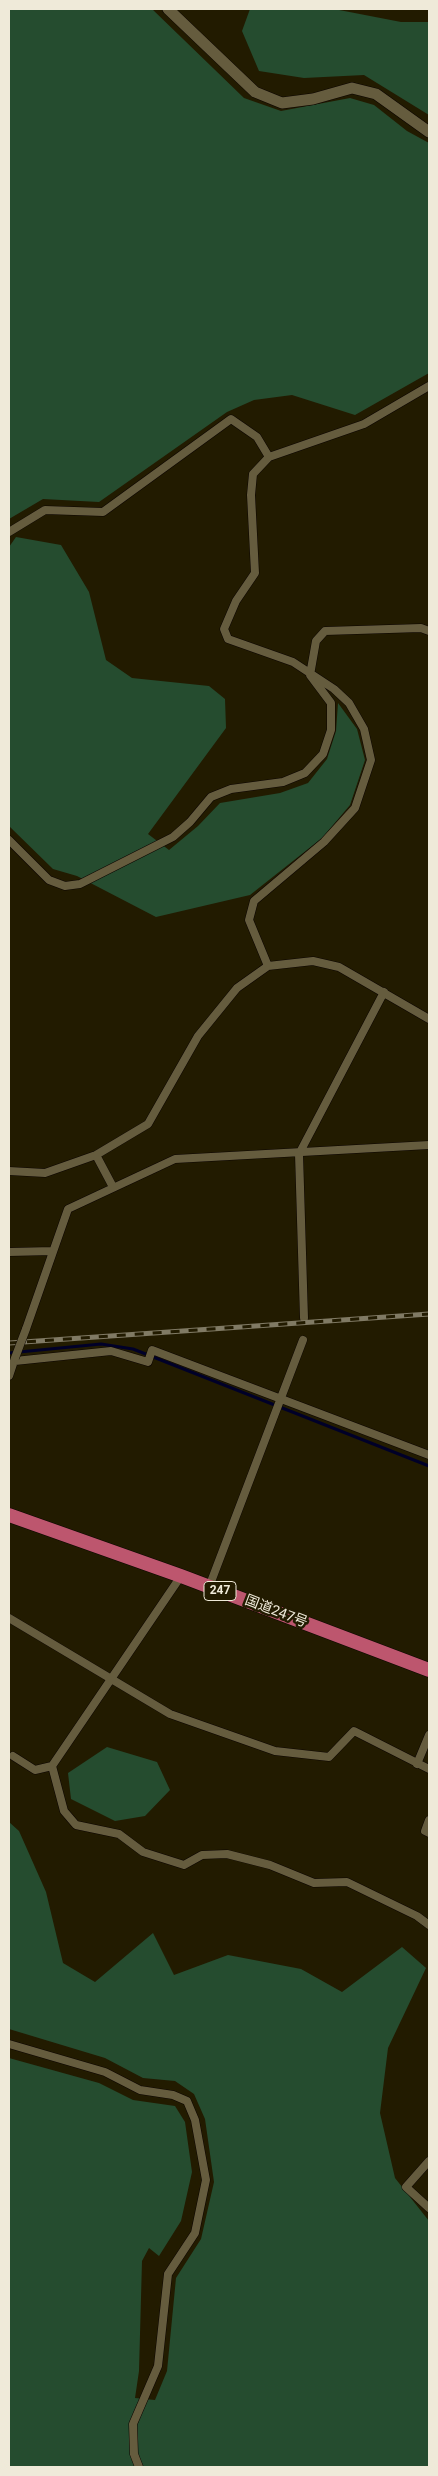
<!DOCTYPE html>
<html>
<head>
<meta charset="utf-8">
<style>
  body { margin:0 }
  #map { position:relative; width:438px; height:2476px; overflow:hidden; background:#221b00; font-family:Roboto,sans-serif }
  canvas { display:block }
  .frame { position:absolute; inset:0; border:10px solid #efead9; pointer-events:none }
</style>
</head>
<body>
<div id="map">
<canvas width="438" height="2476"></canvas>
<div class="frame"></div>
</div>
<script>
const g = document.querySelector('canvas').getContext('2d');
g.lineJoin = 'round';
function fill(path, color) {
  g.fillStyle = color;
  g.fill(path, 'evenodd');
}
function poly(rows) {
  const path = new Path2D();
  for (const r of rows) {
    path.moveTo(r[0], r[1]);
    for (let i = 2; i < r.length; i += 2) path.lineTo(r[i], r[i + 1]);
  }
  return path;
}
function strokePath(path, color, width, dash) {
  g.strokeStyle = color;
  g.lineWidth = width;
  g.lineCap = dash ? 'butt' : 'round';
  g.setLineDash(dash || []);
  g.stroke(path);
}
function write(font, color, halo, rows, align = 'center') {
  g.font = font + ' Roboto,"Noto Sans JP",sans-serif';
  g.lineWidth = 5;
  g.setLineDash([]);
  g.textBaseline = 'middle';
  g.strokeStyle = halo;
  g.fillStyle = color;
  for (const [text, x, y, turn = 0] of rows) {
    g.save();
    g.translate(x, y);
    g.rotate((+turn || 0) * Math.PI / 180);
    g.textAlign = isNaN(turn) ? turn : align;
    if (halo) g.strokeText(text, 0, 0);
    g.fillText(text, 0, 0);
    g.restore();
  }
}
const green = poly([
  [9,9,152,9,244,98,281,111,350,98,374,105,407,131,429,143,429,373,355,415,292,395,254,400,227,412,99,502,43,499,9,519],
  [250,9,334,9,401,22,429,22,429,115,364,75,304,78,259,71,242,31],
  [16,537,61,545,89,592,106,660,132,678,209,686,225,699,226,728,148,834,169,850,198,826,220,803,280,793,308,783,327,759,336,731,338,703,357,729,365,760,350,805,322,838,250,895,156,917,77,876,53,869,9,826,9,547],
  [107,1747,157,1762,170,1790,145,1816,115,1821,71,1799,68,1773],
  [9,1822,19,1831,46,1892,63,1963,95,1982,153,1933,174,1975,228,1955,301,1969,342,1992,402,1947,426,1968,388,2048,380,2113,395,2178,429,2221,429,2467,9,2467,9,2058,99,2083,133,2100,175,2106,185,2122,192,2172,181,2221,159,2256,149,2248,142,2261,139,2371,135,2398,155,2400,167,2371,176,2278,201,2239,214,2182,205,2119,194,2094,175,2081,143,2078,105,2058,9,2029]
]);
const stream = poly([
  [9,1353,101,1344,133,1349,429,1466]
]);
const minor = poly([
  [9,532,45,510,103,512,231,419,257,437,269,457],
  [9,840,49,880,65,886,80,884,173,837,190,822,211,797,231,789,283,782,305,773,323,754,331,730,331,703,310,675,316,641,325,631,421,628,429,631],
  [268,966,249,920,254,901,324,842,355,808,371,760,364,729,349,703,334,689,293,662,228,639,224,629,236,601,255,573,251,495,253,474,269,457,364,424,429,386],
  [96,1155,113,1187],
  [9,1171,45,1173,96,1155,148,1124,198,1036,237,988,268,966,313,961,339,967,429,1019],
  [9,1252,53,1251],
  [304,1318,299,1154,384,992],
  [26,1329,68,1209,175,1159,429,1145],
  [15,1361,111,1351,148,1362,152,1350,429,1455],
  [9,1376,15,1358],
  [209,1587,303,1340],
  [9,1618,170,1714,275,1751,329,1757,354,1731,429,1769],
  [13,1756,35,1770,52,1766,181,1576],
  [417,1764,429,1735],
  [52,1766,64,1811,76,1825,119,1834,143,1852,184,1865,202,1855,227,1854,270,1865,314,1883,347,1882,417,1916,429,1925],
  [429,1820,425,1831,429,1833],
  [9,2044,105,2072,140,2090,173,2095,187,2101,195,2120,206,2180,195,2233,168,2274,158,2366,133,2424,134,2454,139,2467],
  [429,2161,406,2187,429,2208]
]);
const secondary = poly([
  [168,9,255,92,282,103,313,99,352,88,376,94,429,132]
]);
const trunk = poly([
  [9,1515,181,1576,429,1670]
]);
const rail = poly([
  [9,1343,429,1314]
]);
const minorBridge = poly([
  [15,1358,26,1329]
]);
const shields = [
  [220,1591,32]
];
const shieldNames = [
  ["247",220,1591]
];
const streetNames = [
  ["国道247号",276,1612,21]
];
fill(green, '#254c2f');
strokePath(stream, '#000028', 3);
strokePath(minor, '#0c0500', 9);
strokePath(secondary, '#0c0500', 12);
strokePath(trunk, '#0c0500', 15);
strokePath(minor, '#655c3e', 8);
strokePath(secondary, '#655c3e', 11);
strokePath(trunk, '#bd566e', 14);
strokePath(rail, '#807a64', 5);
strokePath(rail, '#221b00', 3, [9]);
strokePath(minorBridge, '#0c0500', 9, []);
strokePath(minorBridge, '#655c3e', 8);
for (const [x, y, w] of shields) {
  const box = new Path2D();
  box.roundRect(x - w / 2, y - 9.5, w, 19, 4);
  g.fillStyle = '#221b00';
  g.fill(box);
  strokePath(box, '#efead9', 1);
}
write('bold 12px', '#efead9', null, shieldNames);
write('14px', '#efead9', '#221b00', streetNames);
</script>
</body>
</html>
